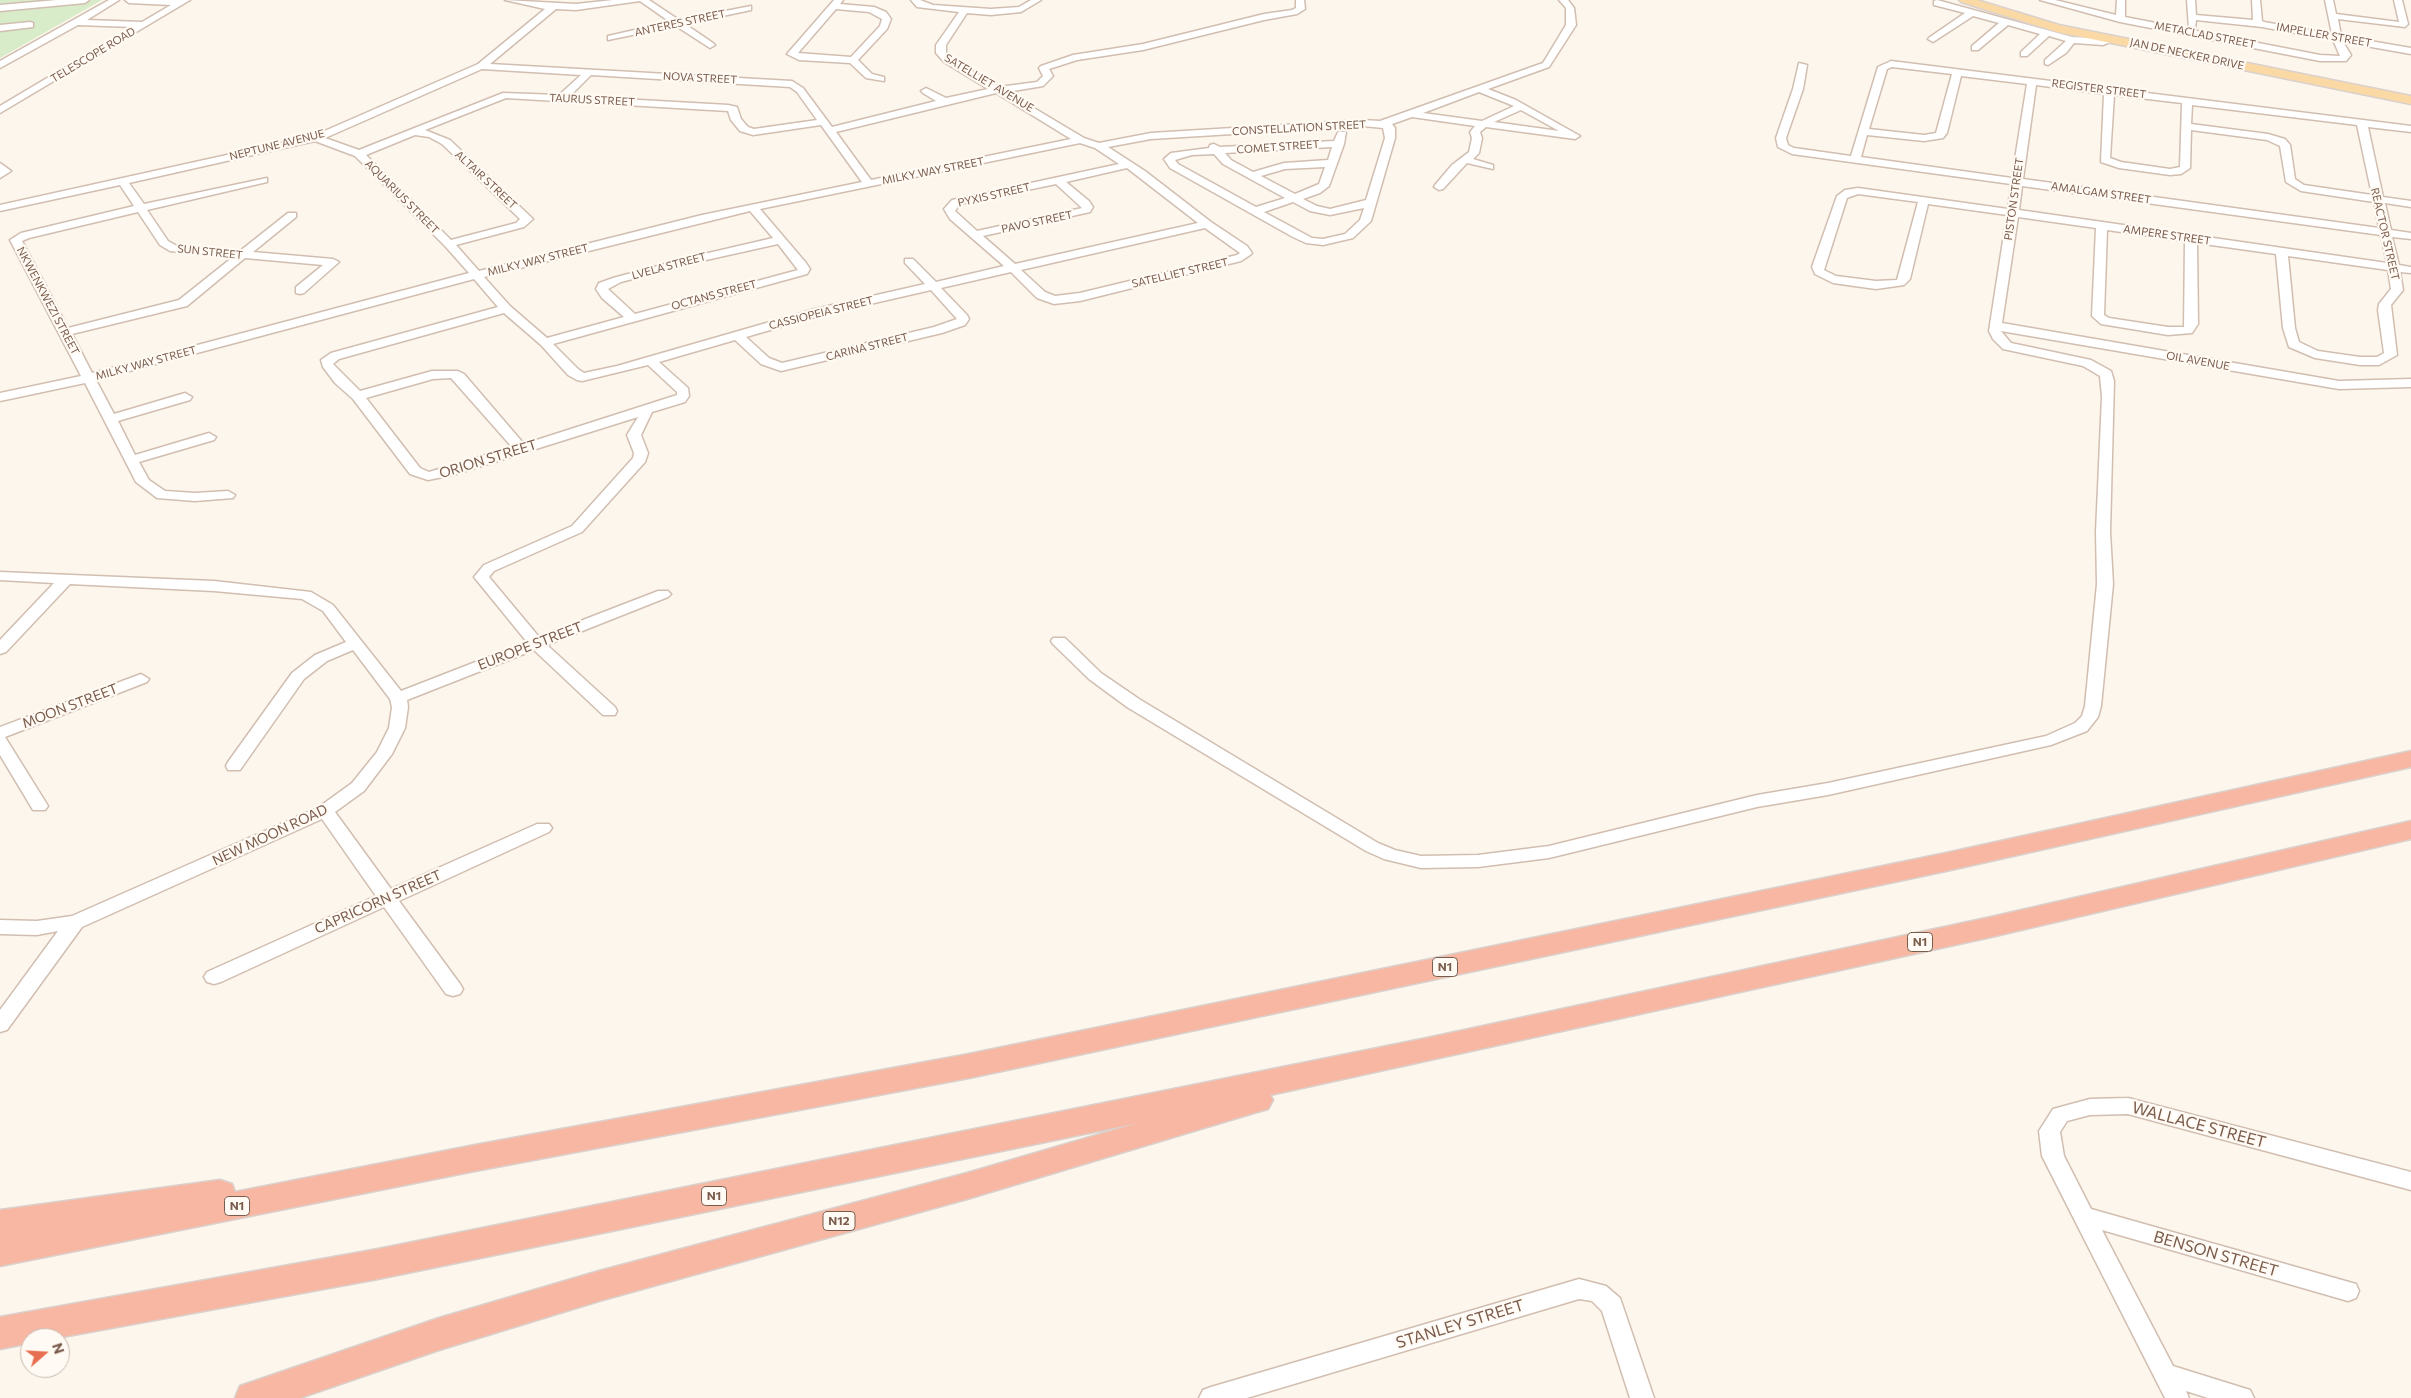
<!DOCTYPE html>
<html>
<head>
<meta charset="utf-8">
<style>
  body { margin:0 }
  #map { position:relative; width:2411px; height:1398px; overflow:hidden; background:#fdf6ec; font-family:Commissioner,sans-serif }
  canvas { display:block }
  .north { position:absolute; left:20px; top:1328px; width:50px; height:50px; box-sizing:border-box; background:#fffaf3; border:1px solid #cabbb1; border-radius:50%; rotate:71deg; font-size:14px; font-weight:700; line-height:20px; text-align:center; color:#7a5c4d }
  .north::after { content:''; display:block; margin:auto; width:18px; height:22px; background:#e76f51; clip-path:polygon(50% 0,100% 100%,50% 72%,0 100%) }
</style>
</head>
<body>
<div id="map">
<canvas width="2411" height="1398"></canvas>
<div class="north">N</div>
</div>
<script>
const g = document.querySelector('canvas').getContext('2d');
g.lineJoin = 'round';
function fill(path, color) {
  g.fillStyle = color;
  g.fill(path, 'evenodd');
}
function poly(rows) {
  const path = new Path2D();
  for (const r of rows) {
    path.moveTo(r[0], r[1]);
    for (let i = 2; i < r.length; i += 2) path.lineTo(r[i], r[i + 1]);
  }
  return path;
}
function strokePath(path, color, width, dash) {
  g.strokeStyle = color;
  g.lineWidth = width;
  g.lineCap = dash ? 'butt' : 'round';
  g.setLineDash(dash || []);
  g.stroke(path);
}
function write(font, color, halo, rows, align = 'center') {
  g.font = font + ' Commissioner,sans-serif';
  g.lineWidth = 4.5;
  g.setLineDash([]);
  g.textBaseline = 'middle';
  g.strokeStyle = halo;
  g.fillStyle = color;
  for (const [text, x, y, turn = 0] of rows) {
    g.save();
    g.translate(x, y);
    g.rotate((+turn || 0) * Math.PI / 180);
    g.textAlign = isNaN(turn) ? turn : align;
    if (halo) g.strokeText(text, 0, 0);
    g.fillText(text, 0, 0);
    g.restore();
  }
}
const green = poly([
  [0,0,102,0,0,58]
]);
const minor = poly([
  [57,0,89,0,85,3,0,11,0,5,57,0],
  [109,0,119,0,87,20,142,22,171,5,129,3,125,0,190,0,0,113,0,106,133,27,78,25,0,68,0,61,109,0],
  [505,0,576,4,613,0,649,0,679,20,751,6,751,10,685,24,713,43,715,45,710,48,676,26,608,40,608,36,670,22,640,1,576,10,556,9,490,64,792,81,803,88,832,127,936,101,923,93,921,91,926,88,946,98,988,89,944,62,936,53,936,45,959,12,917,7,911,0,920,0,933,5,991,9,1019,7,1031,0,1041,0,1021,12,991,15,967,13,946,45,946,53,950,58,999,87,1037,82,1043,76,1039,68,1041,66,1073,55,1143,44,1264,14,1292,10,1296,8,1296,0,1304,0,1305,9,1297,14,1264,20,1143,50,1077,60,1049,69,1053,76,1043,86,1007,92,1084,138,1099,143,1151,133,1363,120,1380,121,1543,63,1566,25,1566,8,1559,0,1568,0,1574,8,1576,25,1549,67,1488,89,1516,100,1580,136,1575,139,1486,127,1480,132,1482,138,1479,153,1473,159,1493,165,1493,169,1467,163,1443,189,1439,190,1434,187,1435,185,1452,165,1469,152,1472,138,1470,132,1475,126,1412,117,1392,124,1395,128,1395,138,1371,221,1353,238,1323,245,1306,243,1293,237,1170,168,1164,159,1171,153,1209,148,1210,145,1214,144,1220,147,1334,141,1338,132,1346,132,1344,144,1329,186,1320,193,1303,199,1317,206,1330,209,1366,200,1385,138,1383,128,1363,126,1151,139,1108,147,1145,171,1211,222,1247,246,1252,253,1250,255,1241,261,1080,301,1054,304,1037,298,1011,272,941,288,967,315,969,319,965,325,942,333,781,371,761,364,735,340,659,362,688,388,689,396,685,402,652,412,641,435,648,453,645,462,582,532,494,571,489,577,539,637,658,591,668,591,671,594,668,597,547,645,615,707,617,711,615,715,603,715,534,650,407,700,408,707,405,728,392,754,364,791,335,812,391,889,537,824,549,824,552,828,549,832,399,901,460,984,463,989,460,994,453,996,446,994,384,907,221,982,214,984,207,982,204,977,207,972,376,896,322,819,82,927,7,1030,0,1032,0,1010,58,931,37,935,0,934,0,920,37,921,72,916,319,807,352,783,377,752,389,728,392,707,390,699,353,650,327,661,304,679,240,770,228,770,226,766,228,762,292,673,315,655,346,642,323,611,302,599,214,591,70,584,6,652,0,654,0,640,54,583,0,580,0,572,214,581,311,592,333,605,401,691,527,642,474,577,484,565,572,526,633,458,634,453,627,435,638,417,453,475,428,480,410,474,353,399,335,383,323,367,321,360,331,353,498,307,474,279,96,380,114,414,185,393,192,397,190,400,118,421,135,455,209,433,216,437,214,440,139,462,149,480,165,491,195,493,228,491,235,495,233,498,195,501,157,498,136,482,85,383,0,401,0,393,81,376,10,240,21,233,134,206,120,185,0,211,0,205,313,136,478,64,545,9,505,0],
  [482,69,581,75,559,95,503,93,359,150,325,138,482,69],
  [591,75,790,87,797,92,817,120,754,129,748,127,741,119,737,107,728,105,570,96,591,75],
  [1479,92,1514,106,1482,121,1423,113,1479,92],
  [996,93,1071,139,871,180,836,132,996,93],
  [506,98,728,111,731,120,740,131,753,135,821,125,862,182,702,215,479,271,456,245,524,227,533,219,450,140,425,130,506,98],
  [1521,110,1559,131,1494,122,1521,110],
  [415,135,429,137,442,144,520,219,516,223,451,240,366,155,415,135],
  [315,141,355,156,445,246,469,273,92,373,72,334,187,306,245,258,323,265,296,287,296,293,300,294,304,293,339,262,333,259,253,252,296,217,296,213,288,213,240,251,177,246,168,241,147,210,267,182,267,178,144,204,129,183,315,141],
  [1080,143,1095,148,1119,164,952,200,944,209,950,219,1004,266,936,282,913,259,905,259,905,263,925,284,815,309,617,366,584,373,578,369,553,344,807,274,810,269,806,263,760,209,1080,143],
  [1332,147,1328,160,1284,163,1253,172,1231,160,1225,153,1332,147],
  [1214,154,1223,164,1285,198,1256,207,1178,164,1175,160,1192,155,1214,154],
  [1325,167,1319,184,1295,194,1261,176,1285,169,1325,167],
  [1127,168,1198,223,1015,264,983,236,1090,212,1093,207,1089,201,1066,182,1127,168],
  [1056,184,1082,208,977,231,955,211,960,204,1056,184],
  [1293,202,1310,211,1330,215,1364,208,1360,220,1345,234,1323,239,1312,238,1264,212,1293,202],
  [750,211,773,238,691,257,613,278,599,283,596,289,602,298,624,317,547,338,510,306,484,277,750,211],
  [138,212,160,245,170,251,233,257,179,300,68,328,22,241,29,238,138,212],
  [1205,228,1240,253,1237,255,1080,293,1055,296,1045,292,1021,270,1205,228],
  [778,244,798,270,635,314,608,289,621,282,697,262,778,244],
  [931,290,957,319,934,327,782,363,769,358,746,337,822,315,931,290],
  [504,313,541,345,568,375,577,380,582,381,648,365,677,392,677,395,524,444,464,374,458,371,432,371,360,391,333,364,339,359,504,313],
  [451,378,512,447,429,472,420,468,366,398,433,379,451,378],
  [834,0,843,0,840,4,874,7,886,12,891,19,887,29,858,60,872,74,884,77,884,81,866,78,850,63,799,60,787,54,834,0],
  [836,9,869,12,882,19,880,26,851,57,798,53,836,9],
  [1937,0,2072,37,2102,39,2112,36,2117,39,2103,45,2074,43,2066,53,2048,65,2045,64,2045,60,2066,41,2049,36,2027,56,2021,56,2021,52,2040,34,2008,25,1978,50,1972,50,1972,46,1999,23,1973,16,1933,42,1928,39,1930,37,1965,13,1934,5,1934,1,1937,0],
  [2040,0,2055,0,2116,15,2117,0,2125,0,2125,17,2320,55,2340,56,2333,40,2262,27,2196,20,2195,29,2189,29,2187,0,2195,0,2196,15,2253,20,2252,0,2260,0,2262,21,2264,22,2332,34,2325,0,2333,0,2336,14,2399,22,2394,0,2402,0,2408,24,2405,27,2338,19,2341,36,2411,48,2411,54,2343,42,2351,55,2346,61,2320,61,2120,22,2040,0],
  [30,22,33,23,33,27,0,31,0,25,30,22],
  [1891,61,2411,126,2411,132,2368,127,2383,197,2411,201,2411,207,2385,203,2391,230,2411,233,2411,239,2392,237,2399,265,2411,267,2411,273,2400,272,2403,290,2391,305,2397,355,2379,365,2360,365,2315,358,2289,347,2283,328,2276,254,2197,243,2198,324,2192,333,2168,335,2101,324,2092,316,2096,228,2018,217,2002,323,2339,381,2411,379,2411,387,2339,389,2001,331,2011,343,2091,360,2111,371,2114,381,2110,532,2113,584,2101,706,2098,717,2087,731,2051,745,1828,795,1757,807,1549,858,1478,867,1421,868,1384,859,1366,851,1127,707,1089,679,1053,644,1051,641,1053,638,1065,638,1101,673,1139,699,1378,843,1395,850,1421,856,1478,855,1549,846,1757,795,1828,783,2046,736,2075,723,2082,716,2085,706,2097,584,2096,532,2102,397,2100,376,2083,366,2003,349,1993,339,1989,331,2007,215,1928,204,1910,279,1904,285,1876,289,1833,283,1815,274,1812,267,1837,196,1845,190,1858,188,2008,209,2011,184,1792,154,1778,147,1776,138,1793,89,1799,63,1807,65,1803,89,1786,138,1788,145,1794,148,1851,156,1878,67,1891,61],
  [1892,67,1952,74,1936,133,1924,135,1869,129,1887,69,1892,67],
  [1961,76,2027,84,2012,178,1861,157,1867,135,1924,141,1943,138,1947,133,1961,76],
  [2036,85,2104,94,2101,162,2119,168,2170,175,2181,174,2190,168,2191,130,2267,140,2280,146,2286,182,2301,191,2374,202,2379,228,2023,179,2036,85],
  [2114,95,2182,103,2180,167,2170,169,2121,162,2110,158,2114,95],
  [2192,105,2357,125,2372,195,2304,185,2295,179,2290,145,2285,139,2268,134,2191,124,2192,105],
  [2022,186,2381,235,2387,263,2019,210,2022,186],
  [1858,194,1918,202,1897,280,1876,281,1836,276,1824,270,1847,198,1858,194],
  [2107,230,2185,241,2184,327,2168,327,2109,318,2104,315,2107,230],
  [2288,256,2388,270,2391,289,2379,304,2378,310,2384,353,2377,357,2360,357,2318,351,2299,342,2295,328,2288,256],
  [0,163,11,171,0,178,0,163],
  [141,674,149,679,147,682,5,737,48,806,45,810,33,810,0,755,0,727,141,674],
  [2128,1098,2411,1172,2411,1190,2128,1114,2090,1115,2067,1121,2060,1132,2064,1156,2091,1209,2356,1284,2359,1291,2356,1298,2348,1301,2102,1230,2173,1366,2250,1390,2254,1398,2208,1398,2186,1391,2189,1398,2165,1398,2042,1156,2039,1131,2053,1109,2090,1099,2128,1098],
  [1579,1279,1606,1286,1620,1298,1654,1398,1630,1398,1602,1311,1592,1301,1579,1299,1247,1398,1199,1398,1203,1390,1211,1387,1579,1279]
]);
const major = poly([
  [1959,0,1977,0,2059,25,2411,96,2411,104,2057,32,1961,2,1959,0]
]);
const highway = poly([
  [2411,751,2411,767,1946,871,969,1078,475,1171,0,1266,0,1210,220,1180,232,1184,235,1192,475,1145,969,1054,1946,853,2411,751],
  [2411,821,2411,839,1991,937,1270,1095,1273,1100,1268,1109,1257,1112,967,1199,599,1301,439,1350,300,1398,235,1398,240,1386,439,1318,599,1271,967,1173,1138,1123,378,1279,57,1338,30,1338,30,1343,0,1349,0,1317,378,1249,1427,1038,1991,917,2411,821]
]);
const farStreetnames = [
  ["ANTERES STREET",680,23,-12],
  ["METACLAD STREET",2205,35,11],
  ["IMPELLER STREET",2324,35,10],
  ["JAN DE NECKER DRIVE",2187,54,12],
  ["TELESCOPE ROAD",93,55,-31],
  ["NOVA STREET",700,78,3],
  ["SATELLIET AVENUE",989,83,31],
  ["REGISTER STREET",2099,89,7],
  ["TAURUS STREET",592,100,3],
  ["CONSTELLATION STREET",1299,128,-3],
  ["NEPTUNE AVENUE",277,145,-14],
  ["COMET STREET",1278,147,-4],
  ["MILKY WAY STREET",933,171,-11],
  ["ALTAIR STREET",486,180,43],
  ["AMALGAM STREET",2101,193,8],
  ["PYXIS STREET",994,195,-13],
  ["AQUARIUS STREET",402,197,45],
  ["PISTON STREET",2014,199,-82],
  ["PAVO STREET",1037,222,-12],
  ["REACTOR STREET",2385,234,77],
  ["AMPERE STREET",2167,235,8],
  ["SUN STREET",210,252,6],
  ["MILKY WAY STREET",538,260,-14],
  ["LVELA STREET",669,266,-15],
  ["SATELLIET STREET",1180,273,-13],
  ["OCTANS STREET",714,295,-15],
  ["NKWENKWEZI STREET",48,301,62],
  ["CASSIOPEIA STREET",821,313,-14],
  ["CARINA STREET",867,347,-14],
  ["OIL AVENUE",2198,361,10],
  ["MILKY WAY STREET",146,363,-15]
];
const shields = [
  [1920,942,25],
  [1445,967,25],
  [714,1196,25],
  [237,1206,25],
  [839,1221,32]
];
const shieldNames = [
  ["N1",1920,942],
  ["N1",1445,967],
  ["N1",714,1196],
  ["N1",237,1206],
  ["N12",839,1221]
];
const streetNames = [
  ["ORION STREET",488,459,-17],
  ["EUROPE STREET",530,646,-21],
  ["MOON STREET",70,706,-21],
  ["NEW MOON ROAD",270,835,-25],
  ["CAPRICORN STREET",378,902,-24]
];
const nearStreetnames = [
  ["WALLACE STREET",2199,1125,15],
  ["BENSON STREET",2216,1254,16],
  ["STANLEY STREET",1460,1324,-17]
];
fill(green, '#d8ecc9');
strokePath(minor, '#d1beb0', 3);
strokePath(major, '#dad1cd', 3);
strokePath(highway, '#dad1cd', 3);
fill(minor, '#fff');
fill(major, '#fbd9a5');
fill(highway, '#f7b7a3');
write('11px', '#7a5c4d', '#fffaf3', farStreetnames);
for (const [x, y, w] of shields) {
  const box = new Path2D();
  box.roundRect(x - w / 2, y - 9.5, w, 19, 4);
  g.fillStyle = '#fffaf3';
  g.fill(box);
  strokePath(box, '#7a5c4d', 1);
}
write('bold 12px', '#7a5c4d', null, shieldNames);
write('14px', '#7a5c4d', '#fffaf3', streetNames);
write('16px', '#7a5c4d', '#fffaf3', nearStreetnames);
</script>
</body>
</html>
